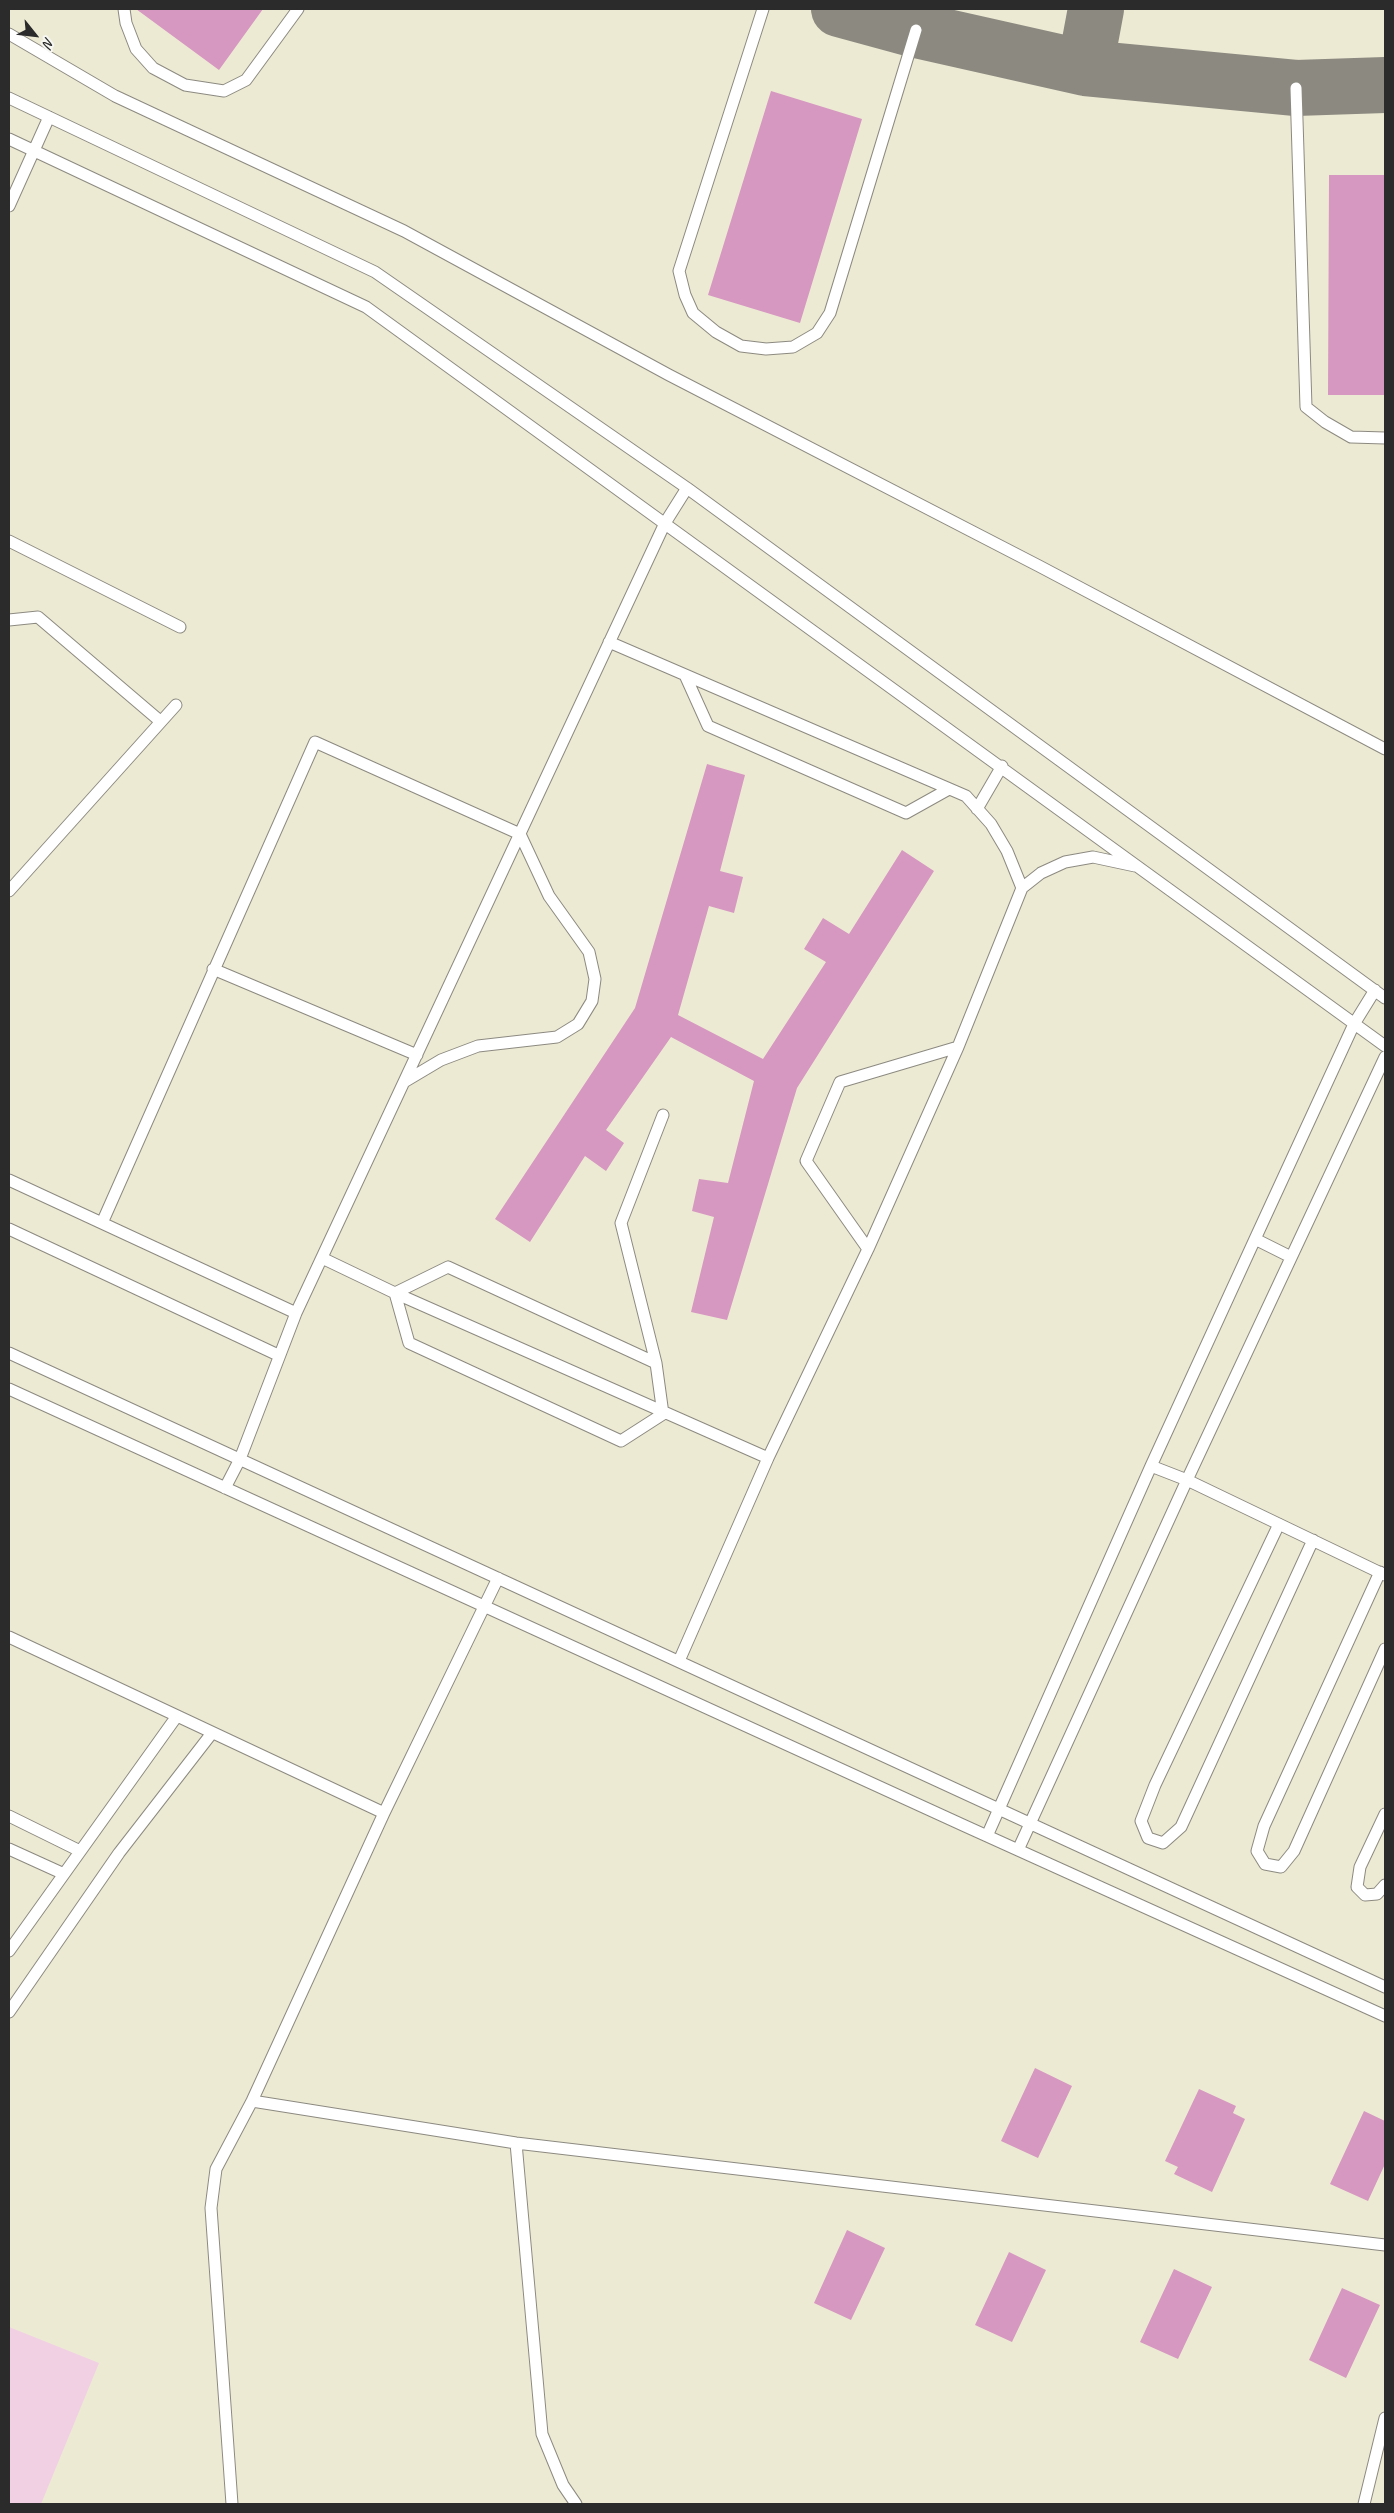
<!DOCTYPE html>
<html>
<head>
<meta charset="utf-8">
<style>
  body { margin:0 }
  #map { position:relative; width:1394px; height:2513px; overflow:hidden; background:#edead4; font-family:Caveat,sans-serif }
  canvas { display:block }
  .frame { position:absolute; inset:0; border:10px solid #2b2b2b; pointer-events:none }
  .north { position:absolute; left:10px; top:10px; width:50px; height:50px; -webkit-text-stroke:4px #f6f6f2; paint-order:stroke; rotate:119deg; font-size:14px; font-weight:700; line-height:20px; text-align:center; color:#2b2b2b }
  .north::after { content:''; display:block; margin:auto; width:18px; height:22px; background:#2b2b2b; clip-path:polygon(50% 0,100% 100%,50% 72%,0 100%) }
</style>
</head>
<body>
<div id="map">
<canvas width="1394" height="2513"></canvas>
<div class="frame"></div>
<div class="north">N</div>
</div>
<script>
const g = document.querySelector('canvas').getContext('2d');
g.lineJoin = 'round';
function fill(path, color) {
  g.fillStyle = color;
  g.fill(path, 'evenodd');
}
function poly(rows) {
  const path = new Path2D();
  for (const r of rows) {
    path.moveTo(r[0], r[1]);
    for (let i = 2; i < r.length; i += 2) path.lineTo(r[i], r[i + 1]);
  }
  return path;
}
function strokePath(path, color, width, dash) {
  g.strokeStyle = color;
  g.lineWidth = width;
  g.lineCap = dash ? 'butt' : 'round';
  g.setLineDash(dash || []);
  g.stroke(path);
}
const built = poly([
  [9,2327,99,2363,41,2504,9,2504]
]);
const taxiway = poly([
  [839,9,916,30,1085,68,1296,88,1385,85],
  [1085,68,1096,9]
]);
const building = poly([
  [136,9,263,9,219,70],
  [771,91,862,119,800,323,708,295],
  [1329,175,1385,175,1385,395,1328,395],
  [707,764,745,775,720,871,743,877,734,913,709,906,678,1015,763,1059,826,962,804,949,823,918,849,934,902,850,934,871,797,1088,727,1320,691,1312,714,1217,692,1211,699,1179,728,1183,754,1081,671,1037,606,1130,624,1143,606,1171,585,1156,530,1242,495,1219,635,1008],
  [1035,2068,1072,2086,1038,2158,1001,2141],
  [1199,2089,1236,2106,1233,2113,1245,2119,1212,2192,1174,2174,1178,2167,1165,2161],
  [1364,2111,1385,2121,1385,2164,1368,2201,1330,2184],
  [847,2230,885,2248,851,2320,814,2303],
  [1009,2252,1046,2270,1012,2342,975,2325],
  [1174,2269,1212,2287,1178,2359,1140,2342],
  [1342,2288,1380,2305,1346,2378,1309,2360]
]);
const service = poly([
  [124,9,126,23,136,49,153,68,185,85,224,91,246,80,298,9],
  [763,9,679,271,685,295,693,313,716,332,741,346,766,349,793,347,817,333,830,313,916,30],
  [9,34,115,96,404,231,669,375,1039,566,1385,749],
  [1296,88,1306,407,1325,422,1351,437,1385,438],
  [9,98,375,272,687,488,1385,998],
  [9,139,366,307,1385,1046],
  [9,206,49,117],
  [9,541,180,627],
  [9,620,38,617,160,721],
  [609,642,966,796,991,824,1007,851,1022,888],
  [685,675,708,726,906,813,949,789],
  [977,809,1002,766],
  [9,891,176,705],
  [213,969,417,1055],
  [9,1180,296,1313],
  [102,1223,315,742,520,834,549,896,589,952,595,979,592,1001,578,1024,557,1037,478,1046,441,1060,404,1082],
  [9,1229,278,1355],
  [1255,1239,1291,1257],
  [868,1249,806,1161,840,1082,958,1047],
  [322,1258,395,1293,768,1458],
  [448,1267,656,1363,663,1414,621,1441,409,1343,395,1293,448,1267],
  [9,1353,1385,1987],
  [656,1363,621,1223,663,1115],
  [9,1389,965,1826,1385,2016],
  [1151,1466,1187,1480,1385,1575],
  [225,1488,240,1459,296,1313,665,523,687,488],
  [1279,1524,1155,1785,1141,1821,1148,1838,1163,1843,1181,1827,1313,1540],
  [1380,1572,1264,1826,1257,1851,1265,1864,1281,1867,1294,1851,1385,1649],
  [9,1637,384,1813],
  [679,1661,768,1458,868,1249,958,1047,1022,888,1041,873,1065,862,1093,857,1135,866],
  [1385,1814,1360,1867,1357,1887,1365,1895,1377,1894,1385,1885],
  [9,1816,80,1851],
  [987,1836,1151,1466,1255,1239,1354,1024,1375,990],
  [9,1849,64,1874],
  [1018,1850,1187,1480,1385,1057],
  [9,1951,177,1716],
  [9,2012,119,1853,212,1733],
  [252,2101,516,2143,1385,2245],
  [516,2143,542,2434,563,2485,576,2504],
  [232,2504,211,2208,216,2169,252,2101,384,1813,498,1578],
  [1364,2504,1385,2418]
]);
fill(built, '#f1d0e4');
strokePath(taxiway, '#8c8a80', 56);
fill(building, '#d697c0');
strokePath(service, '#8c8a80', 13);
strokePath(service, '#fff', 11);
</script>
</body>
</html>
